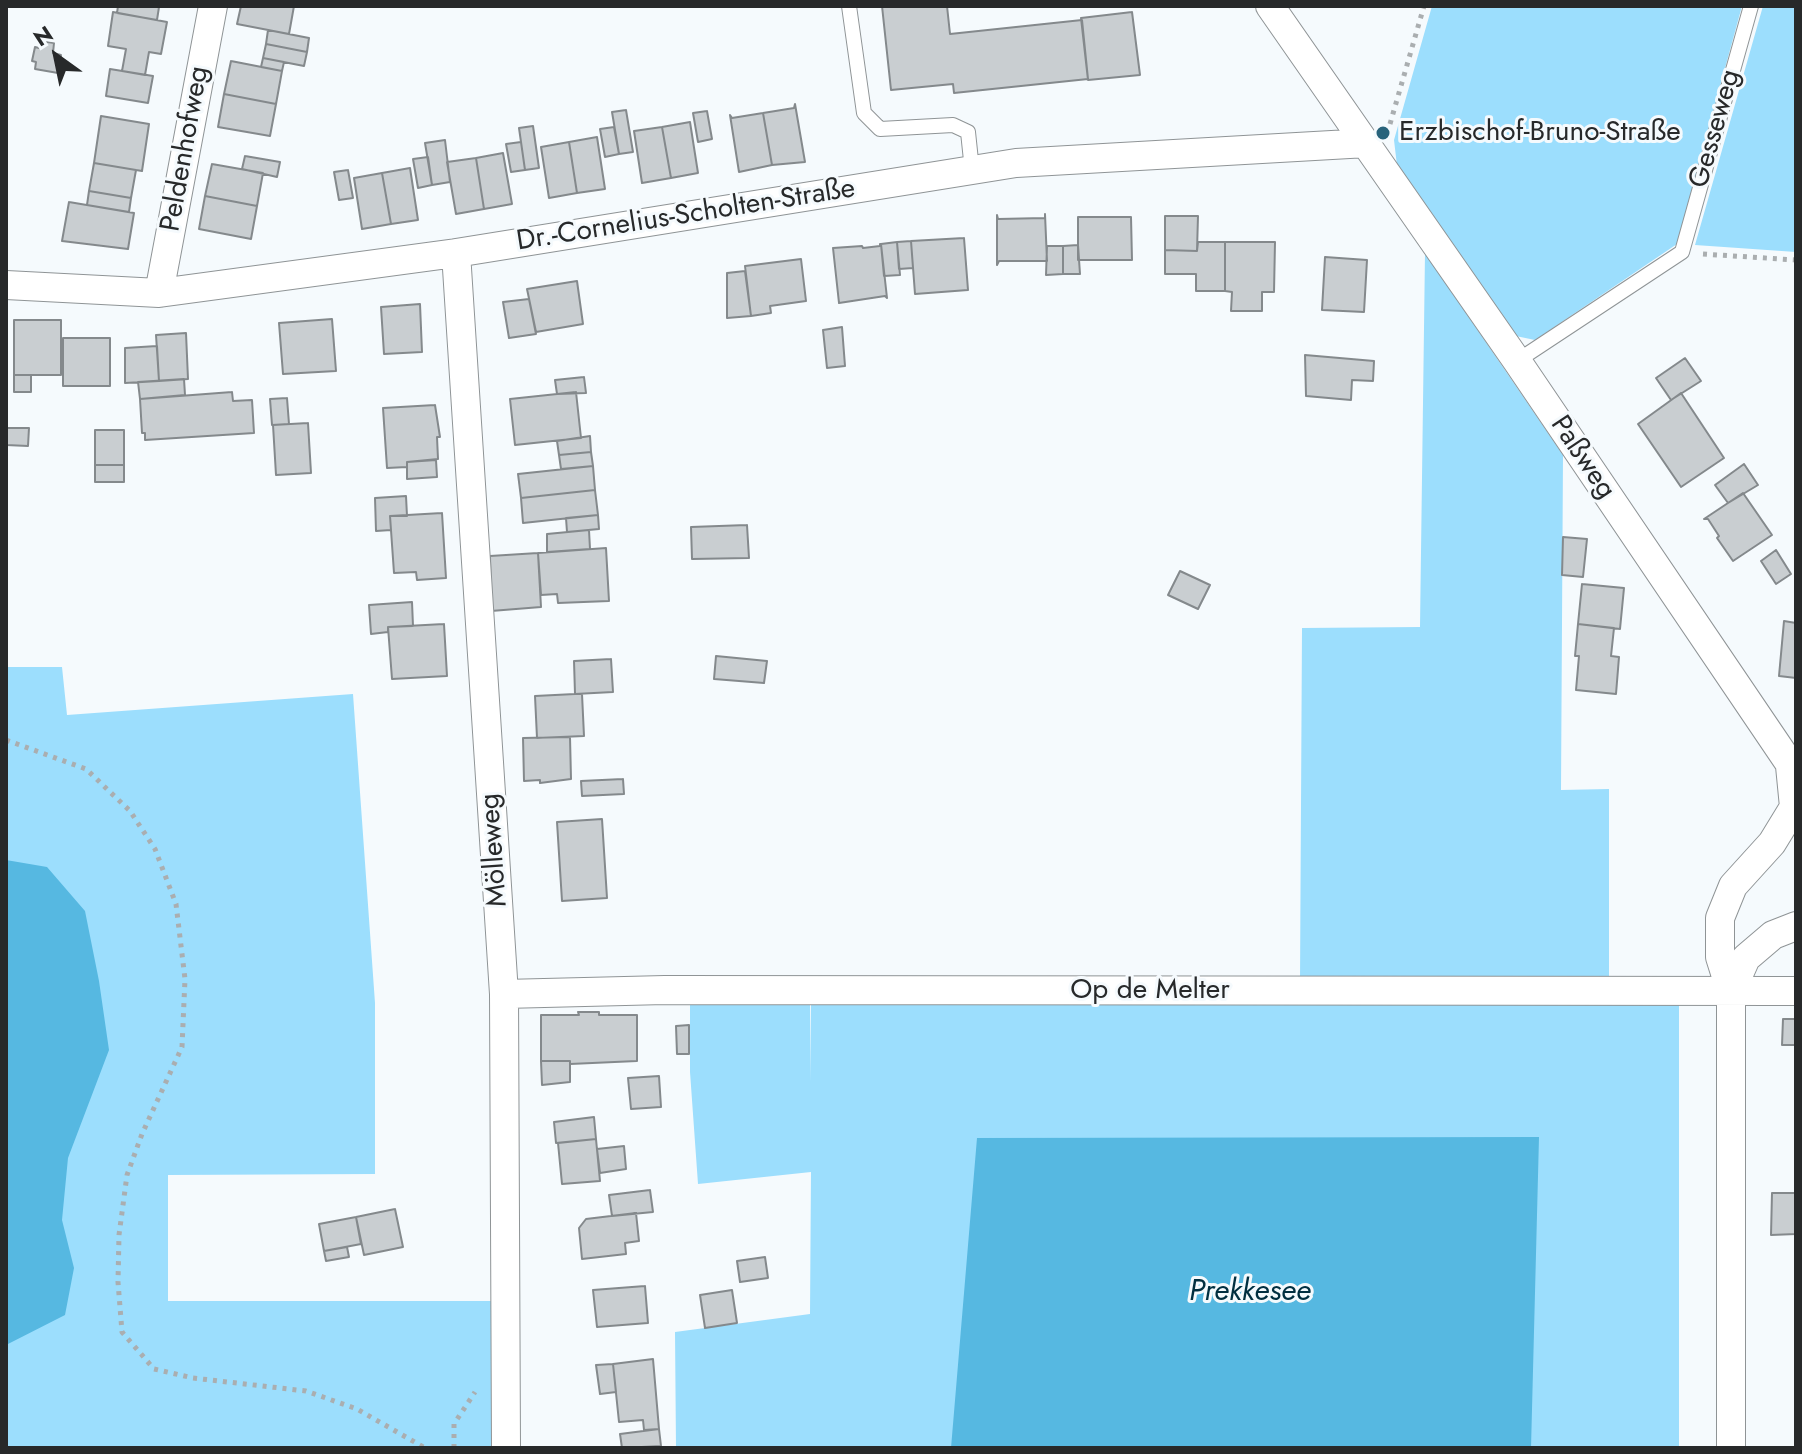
<!DOCTYPE html>
<html>
<head>
<meta charset="utf-8">
<style>
  body { margin:0 }
  #map { position:relative; width:1802px; height:1454px; overflow:hidden; background:#f5fafd; font-family:Jost,sans-serif }
  canvas { display:block }
  .frame { position:absolute; inset:0; border:8px solid #27292a; pointer-events:none }
  .north { position:absolute; left:16px; top:16px; width:80px; height:80px; -webkit-text-stroke:6px #f5fafd; paint-order:stroke; rotate:327deg; font-size:22px; font-weight:700; line-height:32px; text-align:center; color:#27292a }
  .north::after { content:''; display:block; margin:auto; width:28px; height:36px; background:#27292a; clip-path:polygon(50% 0,100% 100%,50% 72%,0 100%) }
</style>
</head>
<body>
<div id="map">
<canvas width="1802" height="1454"></canvas>
<div class="frame"></div>
<div class="north">N</div>
</div>
<script>
const g = document.querySelector('canvas').getContext('2d');
g.lineJoin = 'round';
function fill(path, color) {
  g.fillStyle = color;
  g.fill(path, 'evenodd');
}
function poly(rows) {
  const path = new Path2D();
  for (const r of rows) {
    path.moveTo(r[0], r[1]);
    for (let i = 2; i < r.length; i += 2) path.lineTo(r[i], r[i + 1]);
  }
  return path;
}
function strokePath(path, color, width, dash) {
  g.strokeStyle = color;
  g.lineWidth = width;
  g.lineCap = dash ? 'butt' : 'round';
  g.setLineDash(dash || []);
  g.stroke(path);
}
function write(font, color, halo, rows, align = 'center') {
  g.font = font + ' Jost,sans-serif';
  g.lineWidth = 6;
  g.setLineDash([]);
  g.textBaseline = 'middle';
  g.strokeStyle = halo;
  g.fillStyle = color;
  for (const [text, x, y, turn = 0] of rows) {
    g.save();
    g.translate(x, y);
    g.rotate((+turn || 0) * Math.PI / 180);
    g.textAlign = isNaN(turn) ? turn : align;
    if (halo) g.strokeText(text, 0, 0);
    g.fillText(text, 0, 0);
    g.restore();
  }
}
const green = poly([
  [1432,6,1742,6,1677,244,1535,340,1511,335,1398,174,1394,140],
  [1763,6,1796,6,1796,252,1695,245],
  [1425,253,1563,455,1561,790,1609,789,1609,981,1300,982,1302,628,1420,627],
  [6,667,62,667,67,715,353,694,375,1003,375,1174,168,1175,168,1301,493,1301,495,1448,6,1448],
  [690,1001,810,1001,810,1082,811,1002,1679,1005,1679,1448,676,1448,675,1332,810,1314,811,1172,698,1184,690,1072]
]);
const water = poly([
  [6,860,47,867,85,911,99,981,109,1050,68,1158,62,1220,74,1268,65,1315,6,1345],
  [1539,1137,1531,1448,951,1448,977,1138]
]);
const building = poly([
  [118,6,159,7,157,20,117,13,118,6],
  [241,6,294,6,289,34,237,24,241,6],
  [882,6,947,6,950,34,1082,20,1088,79,954,93,953,84,891,90,882,6],
  [113,12,167,22,161,54,149,52,145,75,122,71,126,49,108,46,113,12],
  [1132,12,1140,75,1088,80,1081,18,1132,12],
  [268,30,309,38,307,52,266,44,268,30],
  [41,41,54,43,53,53,61,55,58,73,35,69,36,62,32,61,35,47,39,48,41,41],
  [266,44,307,52,304,66,263,58,266,44],
  [263,58,284,62,282,71,261,67,263,58],
  [231,61,282,71,276,104,224,94,231,61],
  [110,69,153,76,148,103,106,96,110,69],
  [224,94,276,104,270,136,218,127,224,94],
  [795,104,805,162,772,165,763,113,794,108,795,104],
  [626,110,633,152,619,154,612,112,626,110],
  [707,111,712,139,698,142,693,113,707,111],
  [763,113,772,165,739,172,730,115,732,118,763,113],
  [101,116,149,124,142,171,94,163,101,116],
  [690,122,698,173,671,178,662,127,690,122],
  [533,126,539,168,525,170,519,128,533,126],
  [614,127,619,154,605,157,600,129,614,127],
  [662,127,671,178,642,183,634,131,662,127],
  [597,137,605,189,577,193,569,142,597,137],
  [445,140,450,182,432,185,425,143,445,140],
  [521,142,525,170,511,172,506,144,521,142],
  [569,142,577,193,549,198,541,147,569,142],
  [503,153,512,204,484,209,476,158,503,153],
  [245,156,280,162,277,177,242,169,245,156],
  [428,157,432,185,418,188,413,159,428,157],
  [476,158,484,209,456,214,447,162,476,158],
  [94,163,136,170,131,198,89,191,94,163],
  [212,164,263,173,257,206,205,196,212,164],
  [410,168,418,220,391,224,382,173,410,168],
  [348,170,353,198,339,200,334,172,348,170],
  [382,173,391,224,362,229,354,178,382,173],
  [89,191,131,198,129,212,87,205,89,191],
  [205,196,257,206,251,239,199,229,205,196],
  [69,202,134,213,128,249,62,241,69,202],
  [1045,214,1047,261,999,261,997,265,997,215,998,219,1045,218,1045,214],
  [1165,216,1198,216,1197,251,1165,250,1165,216],
  [1078,217,1131,217,1132,260,1078,260,1078,217],
  [964,238,968,290,915,294,911,241,964,238],
  [911,241,913,268,899,269,897,242,911,241],
  [897,242,900,275,884,276,881,244,897,242],
  [1198,242,1225,242,1225,291,1196,291,1196,274,1165,274,1165,250,1197,251,1198,242],
  [1225,242,1275,242,1274,292,1262,292,1262,311,1231,311,1232,292,1225,291,1225,242],
  [880,244,881,244,887,298,885,296,839,303,833,248,862,246,863,248,880,246,880,244],
  [1078,245,1080,274,1063,274,1063,246,1078,245],
  [1047,246,1063,246,1063,274,1046,275,1047,246],
  [1325,257,1367,260,1364,312,1322,310,1325,257],
  [801,259,806,301,770,306,771,313,751,316,745,266,801,259],
  [745,271,751,316,727,318,727,273,745,271],
  [577,281,583,324,536,332,527,289,577,281],
  [529,299,536,334,509,338,503,302,529,299],
  [420,304,422,352,384,354,381,307,420,304],
  [332,319,336,371,283,374,279,323,332,319],
  [14,320,61,320,61,375,14,375,14,320],
  [842,327,845,366,827,368,823,330,842,327],
  [186,333,188,379,159,381,156,335,186,333],
  [63,338,110,338,110,386,63,386,63,338],
  [157,346,159,381,125,383,125,348,157,346],
  [1305,355,1374,361,1373,381,1352,380,1351,400,1306,396,1305,355],
  [1685,358,1701,381,1671,400,1656,378,1685,358],
  [14,375,31,375,31,392,14,392,14,375],
  [584,377,586,393,557,394,555,380,584,377],
  [184,379,185,395,140,399,138,382,184,379],
  [232,392,233,401,252,400,254,433,145,440,145,433,142,433,140,399,232,392],
  [576,392,581,438,515,445,510,399,576,392],
  [1681,393,1724,458,1681,487,1638,424,1681,393],
  [287,398,289,424,272,425,270,399,287,398],
  [435,405,440,437,437,437,438,459,407,462,407,467,387,468,383,408,435,405],
  [308,423,311,473,276,475,273,425,308,423],
  [6,428,29,428,28,446,6,445,6,428],
  [95,430,124,430,124,465,95,465,95,430],
  [590,436,591,452,559,455,557,441,590,436],
  [591,452,593,466,561,469,559,455,591,452],
  [436,460,437,477,407,479,407,462,436,460],
  [1744,464,1758,485,1728,503,1715,485,1744,464],
  [95,465,124,465,124,482,95,482,95,465],
  [593,466,595,490,521,498,518,474,593,466],
  [595,490,598,515,523,523,521,498,595,490],
  [1743,493,1772,535,1733,561,1717,538,1719,536,1708,519,1704,519,1743,493],
  [406,496,407,516,390,516,391,530,376,531,375,498,406,496],
  [442,513,446,578,417,580,416,572,394,573,390,516,442,513],
  [598,515,599,529,567,532,566,518,598,515],
  [747,525,749,558,692,559,691,527,747,525],
  [589,530,590,549,547,552,547,534,589,530],
  [1563,537,1587,539,1583,577,1562,575,1563,537],
  [606,548,609,601,558,603,557,594,541,595,538,553,606,548],
  [1776,550,1791,574,1776,584,1761,561,1776,550],
  [538,553,541,607,491,611,490,556,538,553],
  [1180,571,1210,585,1198,609,1168,595,1180,571],
  [1582,584,1624,588,1620,629,1578,624,1582,584],
  [412,602,413,626,388,627,388,632,371,634,369,605,412,602],
  [1784,621,1796,623,1796,678,1779,676,1784,621],
  [444,624,447,676,392,679,388,627,444,624],
  [1578,624,1614,628,1611,656,1619,657,1616,694,1576,690,1579,656,1575,656,1578,624],
  [716,656,767,661,764,683,714,679,716,656],
  [611,659,613,692,575,694,574,661,611,659],
  [575,694,582,694,584,736,537,738,535,696,575,694],
  [570,737,571,779,540,783,540,780,524,781,523,738,570,737],
  [623,779,624,794,582,796,581,781,623,779],
  [602,819,607,898,562,901,557,822,602,819],
  [578,1012,599,1012,599,1015,637,1015,637,1061,570,1064,570,1061,541,1061,541,1015,579,1015,578,1012],
  [1783,1019,1796,1019,1796,1045,1782,1045,1783,1019],
  [689,1025,689,1054,677,1054,676,1026,689,1025],
  [541,1061,570,1061,570,1082,542,1085,541,1061],
  [659,1076,661,1107,631,1109,628,1078,659,1076],
  [594,1117,596,1139,556,1143,554,1122,594,1117],
  [596,1139,600,1181,562,1184,558,1143,596,1139],
  [624,1146,626,1169,600,1173,597,1149,624,1146],
  [650,1190,653,1212,612,1216,609,1195,650,1190],
  [1772,1193,1796,1193,1796,1234,1771,1235,1772,1193],
  [395,1209,403,1247,364,1255,356,1217,395,1209],
  [636,1213,639,1241,625,1243,626,1254,582,1259,579,1228,586,1219,636,1213],
  [356,1217,361,1244,324,1251,319,1224,356,1217],
  [347,1247,349,1257,326,1261,324,1251,347,1247],
  [765,1257,768,1278,740,1282,737,1261,765,1257],
  [645,1286,648,1323,597,1327,593,1290,645,1286],
  [732,1290,737,1323,705,1328,700,1295,732,1290],
  [653,1359,659,1429,644,1430,643,1420,619,1422,613,1364,653,1359],
  [613,1364,616,1392,600,1394,596,1365,613,1364],
  [659,1429,661,1446,622,1448,620,1434,659,1429]
]);
const path = poly([
  [1390,124,1424,6],
  [1703,254,1796,260],
  [6,740,86,769,130,811,155,849,176,904,185,979,182,1047,142,1134,127,1175,119,1235,118,1282,122,1332,154,1369,193,1378,306,1391,357,1409,425,1448],
  [454,1448,454,1424,475,1392]
]);
const service = poly([
  [849,6,864,113,880,129,953,125,968,132,972,170],
  [1517,361,1682,252,1751,6]
]);
const minor = poly([
  [1270,6,1517,361,1796,773],
  [456,253,504,994,506,1448],
  [6,285,159,293,456,253,1016,163,1367,143],
  [159,293,213,6],
  [1731,992,1746,958,1773,935,1796,926],
  [504,994,665,990,1796,991],
  [1731,1448,1731,992,1720,957,1720,918,1733,886,1772,843,1794,807,1790,766]
]);
const markers = [
  [1383,133,8,"#28637b"]
];
const streetNames = [
  ["Gesseweg",1716,129,-74],
  ["Peldenhofweg",186,149,-80],
  ["Dr.-Cornelius-Scholten-Straße",686,216,-9],
  ["Paßweg",1582,458,56],
  ["Mölleweg",495,850,-94],
  ["Op de Melter",1150,991]
];
const poiNames = [
  ["Erzbischof-Bruno-Straße",1399,133]
];
const waterNames = [
  ["Prekkesee",1250,1293]
];
fill(green, '#9cdefd');
fill(water, '#56b8e1');
fill(building, '#c9ced1');
strokePath(building, '#84898c', 2);
strokePath(service, '#8f9496', 16);
strokePath(minor, '#8f9496', 30);
strokePath(path, '#aaaeb0', 5, [4, 6]);
strokePath(service, '#fff', 14);
strokePath(minor, '#fff', 28);
for (const [x, y, r, color] of markers) {
  const dot = new Path2D();
  dot.arc(x, y, r, 0, 2 * Math.PI);
  g.fillStyle = color;
  g.fill(dot);
  strokePath(dot, '#f5fafd', 3);
}
write('28px', '#27292a', '#f5fafd', streetNames);
write('28px', '#27292a', '#f5fafd', poiNames, 'left');
write('italic 30px', '#012f40', '#f5fafd', waterNames);
</script>
</body>
</html>
